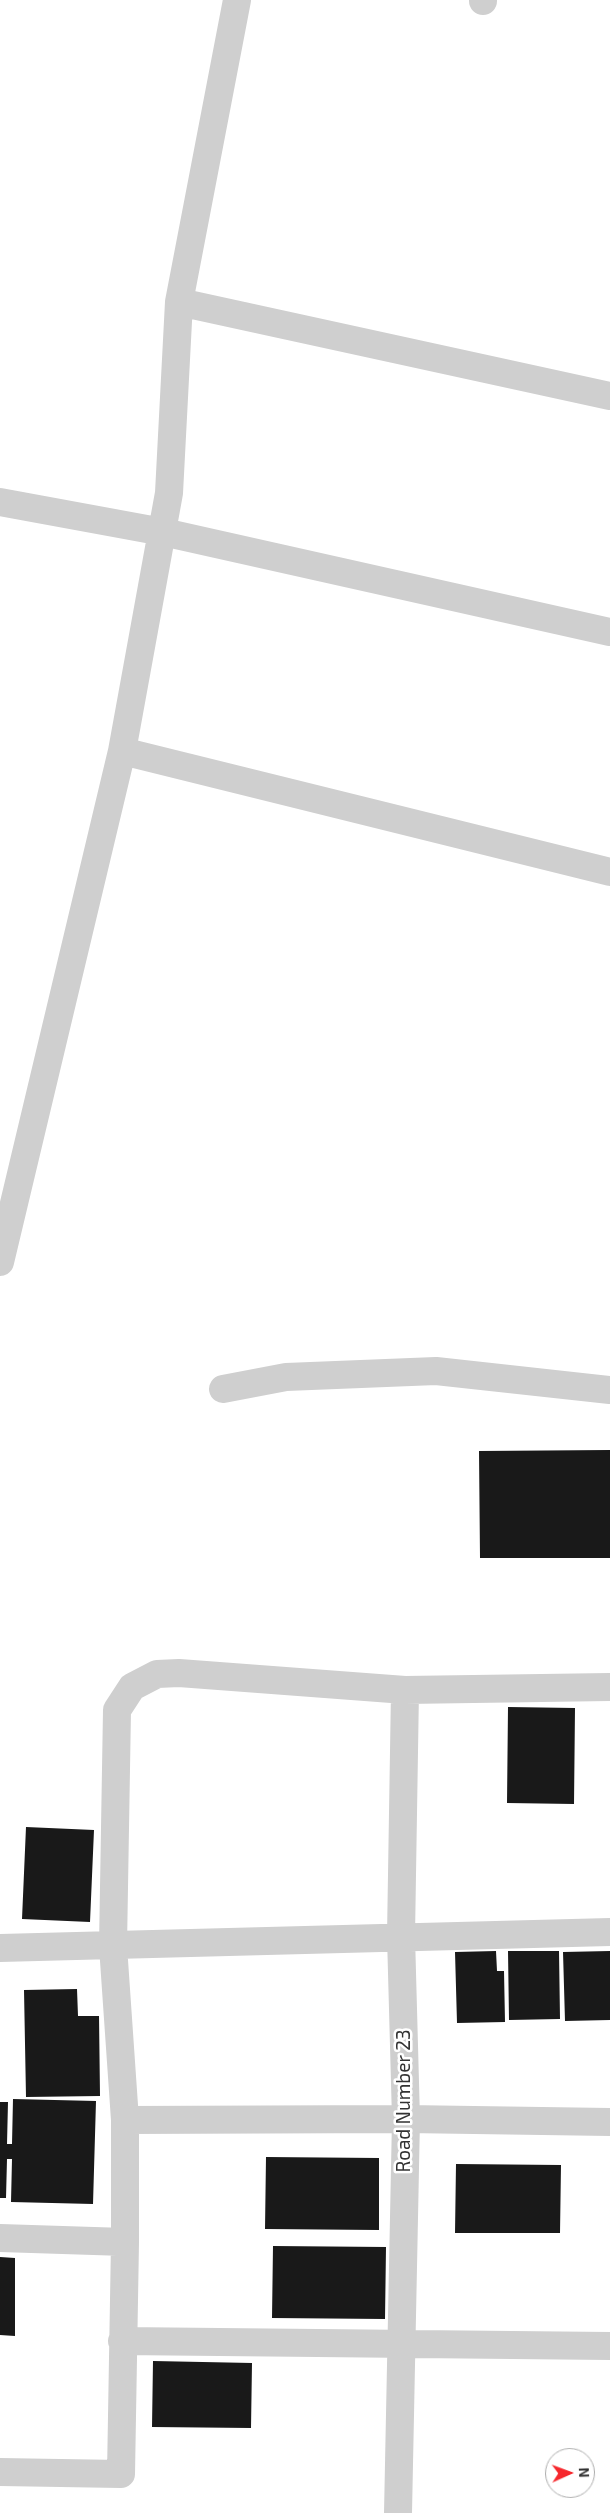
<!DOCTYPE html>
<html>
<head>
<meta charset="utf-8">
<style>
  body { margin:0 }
  #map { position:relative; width:610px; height:2513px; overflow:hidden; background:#fff; font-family:"Exo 2",sans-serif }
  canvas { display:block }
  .north { position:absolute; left:545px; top:2448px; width:50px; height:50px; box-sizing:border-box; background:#fff; border:1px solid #adadad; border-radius:50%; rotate:88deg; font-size:14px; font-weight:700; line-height:20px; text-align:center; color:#323232 }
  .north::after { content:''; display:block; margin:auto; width:18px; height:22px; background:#f6272c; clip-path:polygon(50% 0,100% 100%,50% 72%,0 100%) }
</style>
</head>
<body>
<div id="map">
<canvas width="610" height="2513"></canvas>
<div class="north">N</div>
</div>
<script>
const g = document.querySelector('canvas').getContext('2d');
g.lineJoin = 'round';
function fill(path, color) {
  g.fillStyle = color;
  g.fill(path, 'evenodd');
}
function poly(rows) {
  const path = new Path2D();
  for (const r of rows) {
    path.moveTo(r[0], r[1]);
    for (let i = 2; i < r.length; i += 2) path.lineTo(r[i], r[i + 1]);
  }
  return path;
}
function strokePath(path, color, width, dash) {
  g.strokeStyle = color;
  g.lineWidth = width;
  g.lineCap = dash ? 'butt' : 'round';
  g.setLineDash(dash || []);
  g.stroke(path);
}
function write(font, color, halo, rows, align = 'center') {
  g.font = font + ' "Exo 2",sans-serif';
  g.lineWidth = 5;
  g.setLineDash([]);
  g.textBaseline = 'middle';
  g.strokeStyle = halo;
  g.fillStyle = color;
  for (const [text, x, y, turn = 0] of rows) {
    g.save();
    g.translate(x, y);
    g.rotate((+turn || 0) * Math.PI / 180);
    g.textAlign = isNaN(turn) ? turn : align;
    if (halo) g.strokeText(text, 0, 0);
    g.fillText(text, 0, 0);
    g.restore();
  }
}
const building = poly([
  [610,1450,610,1558,480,1558,479,1451],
  [508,1707,575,1708,574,1804,507,1803],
  [26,1827,94,1830,90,1922,22,1919],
  [496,1951,497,1971,504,1971,505,2022,457,2023,455,1952],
  [508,1951,559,1951,560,2019,509,2020],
  [610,1951,610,2020,565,2021,563,1952],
  [77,1989,78,2016,99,2016,100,2096,26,2097,24,1990],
  [13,2099,96,2101,93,2204,11,2202,12,2159,7,2159,6,2198,0,2198,0,2102,8,2102,7,2144,12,2144],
  [266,2157,379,2158,379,2230,265,2229],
  [456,2164,561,2165,560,2233,455,2233],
  [273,2246,386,2247,385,2319,272,2318],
  [0,2257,15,2258,15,2336,0,2335],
  [153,2361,252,2363,251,2428,152,2427]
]);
const street = poly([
  [237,0,179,302,169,493,122,751,610,872],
  [483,1,483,0],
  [179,302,610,396],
  [0,502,163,532,610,632],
  [0,1262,122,751],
  [223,1389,286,1377,436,1371,610,1390],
  [0,1948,610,1932],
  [125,2120,406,2119,610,2122],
  [0,2238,125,2242],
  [122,2341,610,2346],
  [0,2472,121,2474,125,2242,125,2120,113,1946,117,1710,132,1687,157,1674,179,1673,405,1690,610,1687],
  [398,2513,406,2119,401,1936,405,1690]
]);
const streetNames = [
  ["Road Number 23",404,2101,-90]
];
fill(building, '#191919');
strokePath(street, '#cfcfcf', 28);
write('19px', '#323232', '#fff', streetNames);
</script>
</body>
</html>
